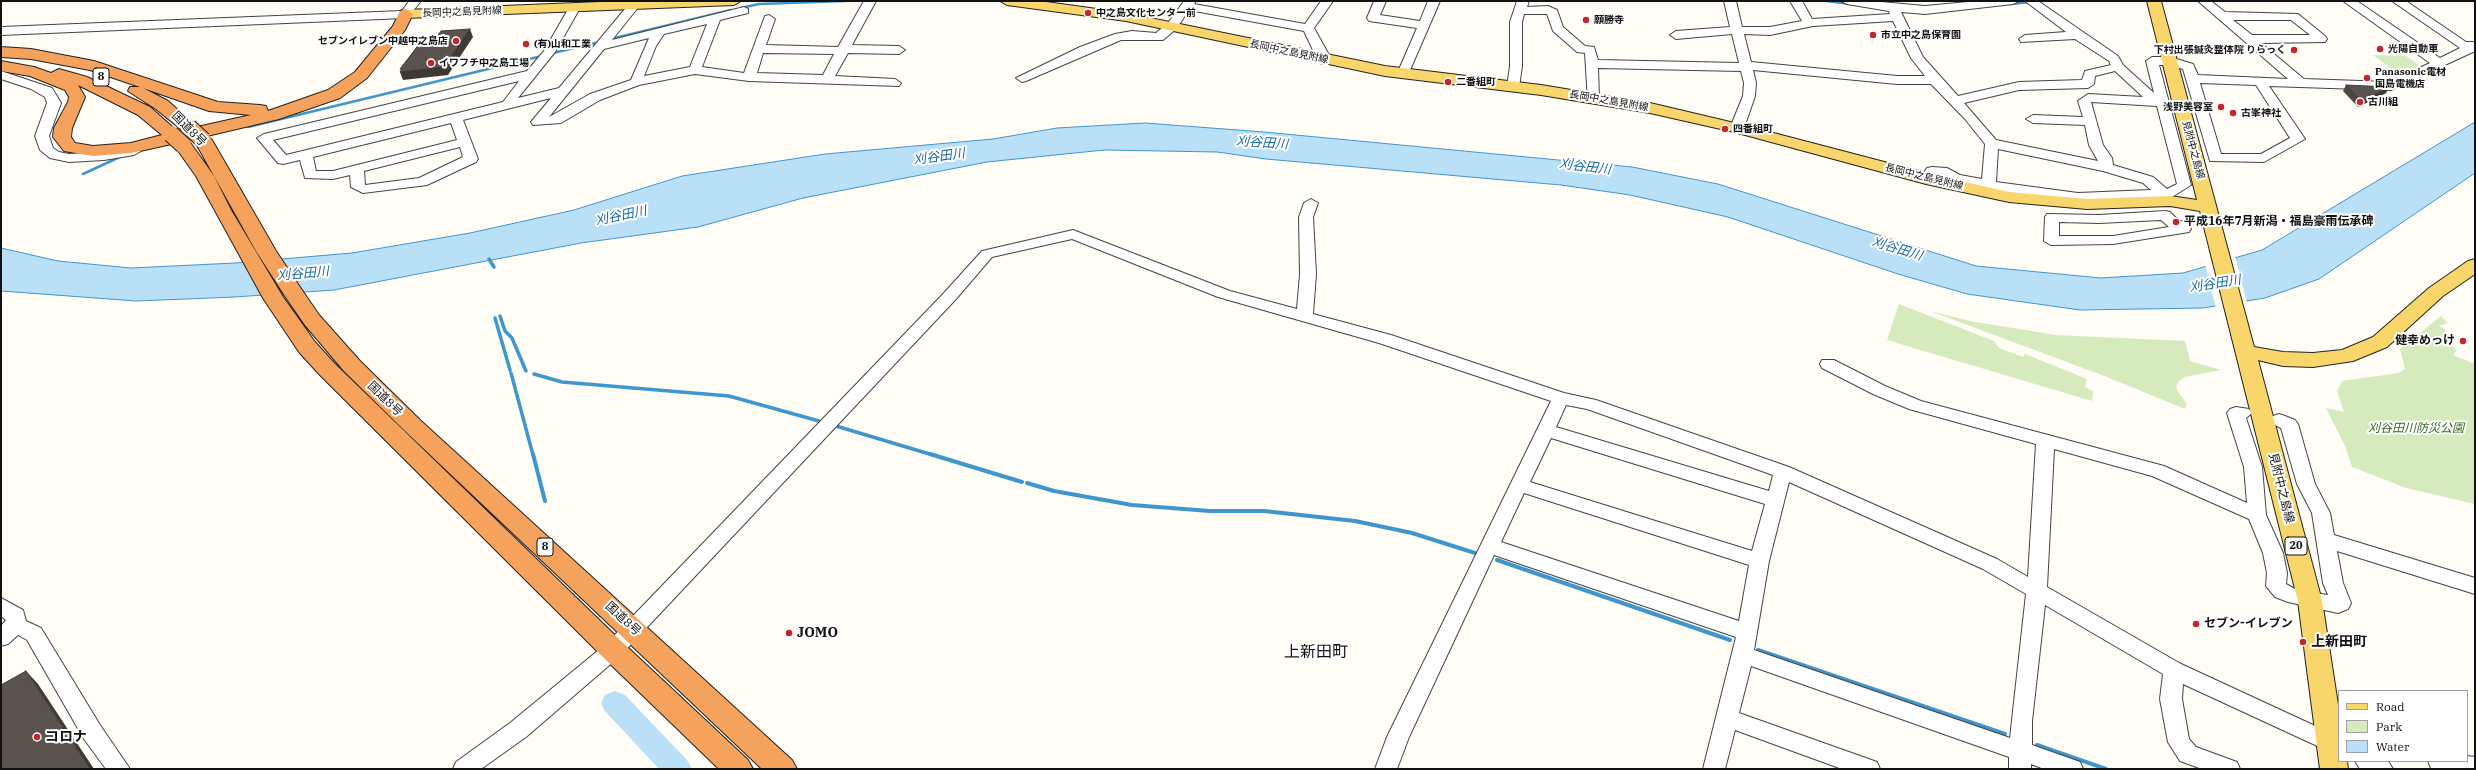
<!DOCTYPE html>
<html>
<head>
<meta charset="utf-8">
<style>
  body { margin:0 }
  #map { position:relative; width:2476px; height:770px; overflow:hidden; background:#fffdf5; font-family:"IBM Plex Serif",serif }
  canvas { display:block }
  .frame { position:absolute; inset:0; border:2px solid #111; pointer-events:none }
  .legend { position:absolute; left:2338px; top:690px; width:130px; height:72px; box-sizing:border-box; background:#fff; border:1px solid #a0a0a0; margin:0; padding:5px 7px; list-style:none; font-size:12px; color:#111 }
  .legend li { display:flex; align-items:center; gap:8px; height:20px }
  .legend b { width:20px; border:1px solid #a0a0a0 }
</style>
</head>
<body>
<div id="map">
<canvas width="2476" height="770"></canvas>
<div class="frame"></div>
<ul class="legend">
<li><b style="height:5px;background:#f9d66b"></b>Road</li>
<li><b style="height:11px;background:#d5ebbd"></b>Park</li>
<li><b style="height:11px;background:#b9e0f7"></b>Water</li>
</ul>
</div>
<script>
const g = document.querySelector('canvas').getContext('2d');
g.lineJoin = 'round';
function fill(path, color) {
  g.fillStyle = color;
  g.fill(path, 'evenodd');
}
function poly(rows) {
  const path = new Path2D();
  for (const r of rows) {
    path.moveTo(r[0], r[1]);
    for (let i = 2; i < r.length; i += 2) path.lineTo(r[i], r[i + 1]);
  }
  return path;
}
function strokePath(path, color, width, dash) {
  g.strokeStyle = color;
  g.lineWidth = width;
  g.lineCap = dash ? 'butt' : 'round';
  g.setLineDash(dash || []);
  g.stroke(path);
}
function write(font, color, halo, rows, align = 'center') {
  g.font = font + ' "IBM Plex Serif","Noto Sans JP",serif';
  g.lineWidth = 4;
  g.setLineDash([]);
  g.textBaseline = 'middle';
  g.strokeStyle = halo;
  g.fillStyle = color;
  for (const [text, x, y, turn = 0] of rows) {
    g.save();
    g.translate(x, y);
    g.rotate((+turn || 0) * Math.PI / 180);
    g.textAlign = isNaN(turn) ? turn : align;
    if (halo) g.strokeText(text, 0, 0);
    g.fillText(text, 0, 0);
    g.restore();
  }
}
const green = poly([
  [2373,55,2406,56,2420,66,2401,76],
  [1899,304,1994,341,1999,348,2023,357,2025,354,2087,379,2085,387,2093,391,2092,401,1887,340],
  [1930,311,1970,321,2056,335,2185,341,2190,361,2221,370,2185,377,2179,381,2176,386,2178,392,2187,404,2185,409,2107,377],
  [2441,316,2448,323,2439,326,2446,330,2442,334,2444,340,2457,350,2453,355,2475,364,2475,504,2406,488,2352,467,2345,446,2326,408,2344,412,2337,391,2342,381,2399,373,2405,369,2400,349]
]);
const water = poly([
  [2475,122,2475,173,2319,279,2265,298,2203,308,2080,310,1967,294,1898,274,1728,217,1630,195,1561,185,1266,159,1217,152,1104,150,987,162,803,198,698,227,581,243,334,290,235,297,136,301,1,291,1,248,58,261,131,268,235,263,352,253,470,233,574,210,682,176,825,154,993,139,1057,128,1145,123,1264,132,1632,167,1718,184,1976,266,2101,278,2183,273,2262,250,2475,122]
]);
const pier = poly([
  [2235,256,2247,303,2216,308,2205,264]
]);
const streamFar2 = poly([
  [1826,1,1851,4],
  [2010,4,2042,1],
  [741,8,759,4,845,1],
  [615,38,731,10],
  [553,53,596,43],
  [248,127,542,56],
  [83,174,122,156]
]);
const streamFar1 = poly([
  [489,259,494,267],
  [500,316,505,331,512,338,526,371],
  [495,318,510,370],
  [511,373,533,455],
  [534,374,562,382,729,396,819,421],
  [836,426,933,455]
]);
const stream = poly([
  [533,454,545,501],
  [930,454,1022,482],
  [1027,483,1054,491,1132,505,1210,511,1264,511,1355,521,1412,533,1475,553],
  [1497,560,1730,640],
  [1758,650,2005,734],
  [2037,745,2106,769]
]);
const river = poly([
  [615,691,625,695,687,760,692,769,659,769,605,711,601,703,605,695,615,691]
]);
const minor = poly([
  [409,1,421,1,409,16,405,18,1,35,1,27,402,11,409,1],
  [864,1,876,1,852,45,899,46,905,50,899,54,848,53,835,76,895,79,901,83,899,86,749,81,695,74,639,85,600,100,561,123,533,125,531,122,551,98,463,120,478,159,476,162,427,185,363,193,351,187,350,175,333,179,305,178,300,160,283,164,278,163,257,138,264,134,527,71,544,51,570,6,574,5,580,8,555,52,518,98,559,88,630,3,638,3,640,5,612,40,744,7,748,9,748,13,720,20,702,67,744,73,765,16,769,15,775,19,766,45,838,47,864,1],
  [707,24,690,67,644,76,656,46,664,34,707,24],
  [649,38,631,80,590,94,549,117,604,49,649,38],
  [763,53,834,54,823,75,757,73,763,53],
  [519,81,503,102,286,155,273,140,519,81],
  [451,123,457,140,333,171,316,171,313,157,451,123],
  [460,147,463,157,419,178,365,185,364,171,460,147],
  [1184,1,1196,1,1194,4,1305,24,1321,1,1333,1,1314,28,1329,55,1329,60,1323,64,1319,63,1304,31,1189,10,1176,29,1163,40,1121,40,1026,81,1022,82,1016,78,1080,47,1115,34,1132,31,1156,33,1168,23,1184,1],
  [1374,1,1386,1,1380,15,1420,21,1428,1,1440,1,1407,77,1403,78,1397,74,1417,28,1369,21,1367,18,1374,1],
  [1517,1,1529,1,1527,7,1548,6,1557,10,1563,27,1585,46,1594,47,1598,60,1739,63,1732,34,1676,39,1670,35,1676,31,1730,27,1724,1,1736,1,1742,27,1770,27,1802,21,1790,1,1802,1,1812,19,1890,14,1889,11,1847,4,1841,1,1870,1,1925,6,1979,1,2019,1,2013,4,1925,14,1901,12,1923,57,1958,96,2019,82,2082,80,2085,71,2111,65,2109,61,2075,39,2021,42,2019,39,2025,35,2066,32,2025,1,2038,1,2118,56,2123,65,2154,93,2146,61,2152,57,2170,57,2193,64,2198,75,2288,79,2198,1,2211,1,2225,12,2298,14,2325,36,2327,39,2325,42,2261,43,2304,79,2389,82,2430,63,2343,1,2357,1,2440,58,2460,48,2392,1,2406,1,2466,42,2475,42,2475,51,2391,90,2269,86,2305,139,2264,162,2210,161,2183,69,2169,65,2159,65,2191,185,2172,197,2078,201,1989,190,1951,181,1940,175,1936,175,1932,181,1922,181,1920,178,1922,175,1927,168,1932,167,1947,168,1960,175,1982,179,1985,144,1965,119,1931,84,1897,84,1753,70,1756,83,1755,96,1744,128,1737,132,1730,128,1743,96,1744,83,1741,71,1598,68,1599,98,1598,101,1588,101,1585,53,1577,52,1553,31,1547,14,1524,14,1522,22,1522,66,1519,87,1518,90,1508,90,1507,87,1510,66,1510,22,1517,1],
  [2233,20,2291,20,2310,35,2252,35,2233,20],
  [1893,21,1911,58,1925,76,1897,76,1751,62,1744,34,1770,35,1813,26,1893,21],
  [2115,71,2143,97,2088,94,2078,101,2083,117,2033,115,2026,119,2033,123,2085,125,2089,145,2098,161,1996,140,1964,103,2019,90,2088,88,2094,84,2095,76,2115,71],
  [2200,83,2256,85,2290,138,2261,154,2221,154,2200,83],
  [2091,102,2157,106,2177,184,2167,189,2153,177,2113,165,2112,158,2103,145,2091,102],
  [1998,149,2103,171,2143,183,2151,190,2078,193,1996,182,1998,149],
  [1,71,52,88,61,103,49,136,53,148,59,152,69,154,104,152,134,147,141,151,134,155,104,160,69,162,50,158,40,150,35,136,47,103,45,97,31,89,1,79,1,71],
  [1311,199,1318,203,1313,217,1316,274,1313,314,1391,335,1564,393,1596,400,1789,467,1997,559,2028,577,2036,444,1909,409,1873,394,1822,368,1820,364,1822,360,1834,360,1885,386,1921,401,2164,466,2247,503,2244,467,2227,413,2230,409,2236,407,2249,409,2252,413,2246,418,2262,467,2266,515,2283,553,2287,573,2286,584,2297,590,2328,595,2323,583,2312,513,2297,484,2281,428,2273,424,2270,420,2273,416,2279,414,2285,416,2295,420,2298,424,2315,484,2330,513,2334,535,2475,578,2475,594,2337,551,2343,583,2351,603,2348,609,2338,613,2288,602,2275,597,2266,586,2267,573,2263,553,2249,519,2152,476,2054,449,2047,587,2181,664,2339,737,2339,756,2183,684,2182,699,2189,739,2196,747,2237,762,2240,769,2202,769,2180,761,2168,742,2160,699,2163,674,2045,605,2032,721,2032,745,2080,762,2083,769,2044,769,2031,764,2031,769,2009,769,2009,757,1751,666,1739,713,1877,762,1880,769,1842,769,1735,730,1725,769,1703,769,1736,637,1494,555,1409,737,1397,769,1375,769,1387,737,1551,401,1379,343,1218,297,1072,239,992,257,956,299,620,656,526,737,481,769,453,769,456,762,510,723,606,644,944,293,982,251,1073,230,1230,291,1297,309,1300,274,1299,217,1304,203,1311,199],
  [1566,405,1587,409,1773,475,1769,491,1556,427,1566,405],
  [1551,438,1765,504,1752,551,1530,482,1551,438],
  [1789,482,1983,569,2026,594,2010,738,1754,650,1769,561,1789,482],
  [1524,493,1749,565,1739,621,1501,542,1524,493],
  [2165,211,2170,212,2179,221,2187,222,2191,229,2189,232,2113,244,2051,245,2044,241,2045,217,2047,214,2099,215,2165,211],
  [2161,220,2169,227,2113,236,2059,236,2059,222,2099,223,2161,220],
  [1,598,23,610,26,621,41,628,100,725,130,769,106,769,84,739,27,640,18,635,8,644,1,646,1,626,6,620,1,616,1,598],
  [2467,756,2475,757,2475,769,2434,769,2431,768,2428,761,2467,761,2467,756],
  [2355,761,2388,761,2393,769,2360,769,2355,761]
]);
const major = poly([
  [625,1,741,1,734,5,405,18,398,14,405,10,625,1],
  [1000,1,1039,1,1126,13,1385,66,1541,85,1650,103,1743,125,1934,175,2009,192,2087,199,2170,196,2197,200,2147,1,2161,1,2254,347,2283,352,2313,353,2342,350,2373,337,2429,288,2468,261,2475,259,2475,274,2443,296,2387,347,2353,361,2313,367,2283,366,2258,360,2322,601,2339,711,2339,761,2347,761,2348,769,2320,769,2298,601,2200,211,2170,206,2087,209,2009,202,1926,184,1734,132,1650,113,1541,95,1385,76,1126,21,1007,5,1000,1]
]);
const highway = poly([
  [405,9,413,14,405,30,367,78,340,98,279,119,207,136,212,140,276,251,304,293,319,315,360,361,420,420,792,760,797,769,762,769,404,430,344,371,305,325,285,296,256,251,194,140,195,138,186,140,189,141,214,176,231,210,283,297,315,342,335,364,622,642,748,760,753,769,719,769,604,658,319,374,299,352,263,298,196,176,174,145,176,143,131,153,93,156,64,151,53,137,54,128,68,102,69,97,65,90,30,76,1,71,1,61,34,67,51,73,59,69,87,77,150,107,178,132,183,131,156,109,128,91,130,87,140,87,90,70,31,59,1,57,1,47,31,49,94,61,218,102,260,105,266,106,268,111,328,90,355,72,393,26,400,11,405,9],
  [78,85,138,115,162,135,131,143,93,146,75,143,71,137,72,128,85,97,78,85],
  [143,88,209,111,251,115,197,127,168,101,143,88]
]);
const highwayBridge = poly([
  [189,127,203,140],
  [171,134,183,145]
]);
const wall = poly([
  [2346,85,2386,93,2358,107,2343,91]
]);
const shadedWall = poly([
  [470,29,473,37,448,75,403,80,400,72],
  [2389,87,2386,93,2358,107,2362,102],
  [26,671,38,684,94,769,90,769]
]);
const building = poly([
  [470,29,444,67,400,72,402,69,400,69,420,43,432,43,441,31,470,29],
  [2346,85,2389,87,2362,102,2346,85],
  [26,671,90,769,1,769,1,685,26,671]
]);
const markers = [
  [1088,13,4,"#c4262e"],
  [1586,20,4,"#c4262e"],
  [1873,35,4,"#c4262e"],
  [456,41,4,"#c4262e"],
  [526,44,4,"#c4262e"],
  [2380,49,4,"#c4262e"],
  [2294,50,4,"#c4262e"],
  [431,63,4,"#c4262e"],
  [2367,78,4,"#c4262e"],
  [1448,82,4,"#c4262e"],
  [2360,102,4,"#c4262e"],
  [2221,107,4,"#c4262e"],
  [2233,113,4,"#c4262e"],
  [1725,129,4,"#c4262e"],
  [2176,222,4,"#c4262e"],
  [2463,341,4,"#c4262e"],
  [2196,624,4,"#c4262e"],
  [789,633,4,"#c4262e"],
  [2303,642,4,"#c4262e"],
  [37,737,4,"#c4262e"]
];
const farStreetnames = [
  ["長岡中之島見附線",462,12,-2],
  ["長岡中之島見附線",1289,52,12],
  ["長岡中之島見附線",1609,101,10],
  ["見附中之島線",2193,150,75],
  ["長岡中之島見附線",1924,177,14]
];
const farPoinames = [
  ["中之島文化センター前",1096,13],
  ["願勝寺",1594,20],
  ["市立中之島保育園",1881,35],
  ["セブンイレブン中越中之島店",448,41,"right"],
  ["(有)山和工業",534,44],
  ["光陽自動車",2388,49],
  ["下村出張鍼灸整体院 りらっく",2286,50,"right"],
  ["イワフチ中之島工場",439,63],
  ["Panasonic電材",2375,72],
  ["国島電機店",2375,84],
  ["二番組町",1456,82],
  ["古川組",2368,102],
  ["浅野美容室",2213,107,"right"],
  ["古峯神社",2241,113],
  ["四番組町",1733,129]
];
const shields = [
  [101,77,16],
  [2296,546,22],
  [545,547,16]
];
const shieldNames = [
  ["8",101,77],
  ["20",2296,546],
  ["8",545,547]
];
const streetNames = [
  ["国道8号",189,129,45],
  ["国道8号",385,399,44],
  ["見附中之島線",2281,488,76],
  ["国道8号",623,619,43]
];
const poiNames = [
  ["平成16年7月新潟・福島豪雨伝承碑",2184,222],
  ["健幸めっけ",2455,341,"right"],
  ["セブン-イレブン",2204,624]
];
const parkNames = [
  ["刈谷田川防災公園",2416,429]
];
const waterNames = [
  ["刈谷田川",1262,143,4],
  ["刈谷田川",939,157,-8],
  ["刈谷田川",1585,167,7],
  ["刈谷田川",621,216,-12],
  ["刈谷田川",1897,249,17],
  ["刈谷田川",303,274,-5],
  ["刈谷田川",2215,284,-9]
];
const nearPoinames = [
  ["JOMO",797,633],
  ["上新田町",2311,642],
  ["コロナ",45,737]
];
const nearNeighbourhoodnames = [
  ["上新田町",1316,652]
];
fill(green, '#d5ebbd');
fill(water, '#b9e0f7');
strokePath(water, '#3f96cf', 1);
fill(pier, '#fffdf5');
strokePath(streamFar2, '#3f96cf', 2.5);
strokePath(streamFar1, '#3f96cf', 3.5);
strokePath(stream, '#3f96cf', 4);
fill(river, '#b9e0f7');
strokePath(minor, '#444', 2);
strokePath(major, '#222', 2);
strokePath(highway, '#222', 2);
fill(minor, '#fff');
fill(major, '#f9d66b');
fill(highway, '#f5a25d');
strokePath(highwayBridge, '#222', 18, []);
strokePath(highwayBridge, '#f5a25d', 16);
fill(wall, '#4d4742');
fill(shadedWall, '#3f3936');
fill(building, '#5a524d');
strokePath(building, '#3f3936', 1);
for (const [x, y, r, color] of markers) {
  const dot = new Path2D();
  dot.arc(x, y, r, 0, 2 * Math.PI);
  g.fillStyle = color;
  g.fill(dot);
  strokePath(dot, '#fff', 1.5);
}
write('10px', '#111', '#fff', farStreetnames);
write('bold 10px', '#111', '#fff', farPoinames, 'left');
for (const [x, y, w] of shields) {
  const box = new Path2D();
  box.roundRect(x - w / 2, y - 9, w, 18, 3);
  g.fillStyle = '#fff';
  g.fill(box);
  strokePath(box, '#111', 1);
}
write('bold 11px', '#111', null, shieldNames);
write('12px', '#111', '#fff', streetNames);
write('bold 12px', '#111', '#fff', poiNames, 'left');
write('italic 12px', '#2f6b1f', '#fff', parkNames);
write('italic 13px', '#1768a6', '#fff', waterNames);
write('bold 14px', '#111', '#fff', nearPoinames, 'left');
write('16px', '#111', '#fff', nearNeighbourhoodnames);
</script>
</body>
</html>
